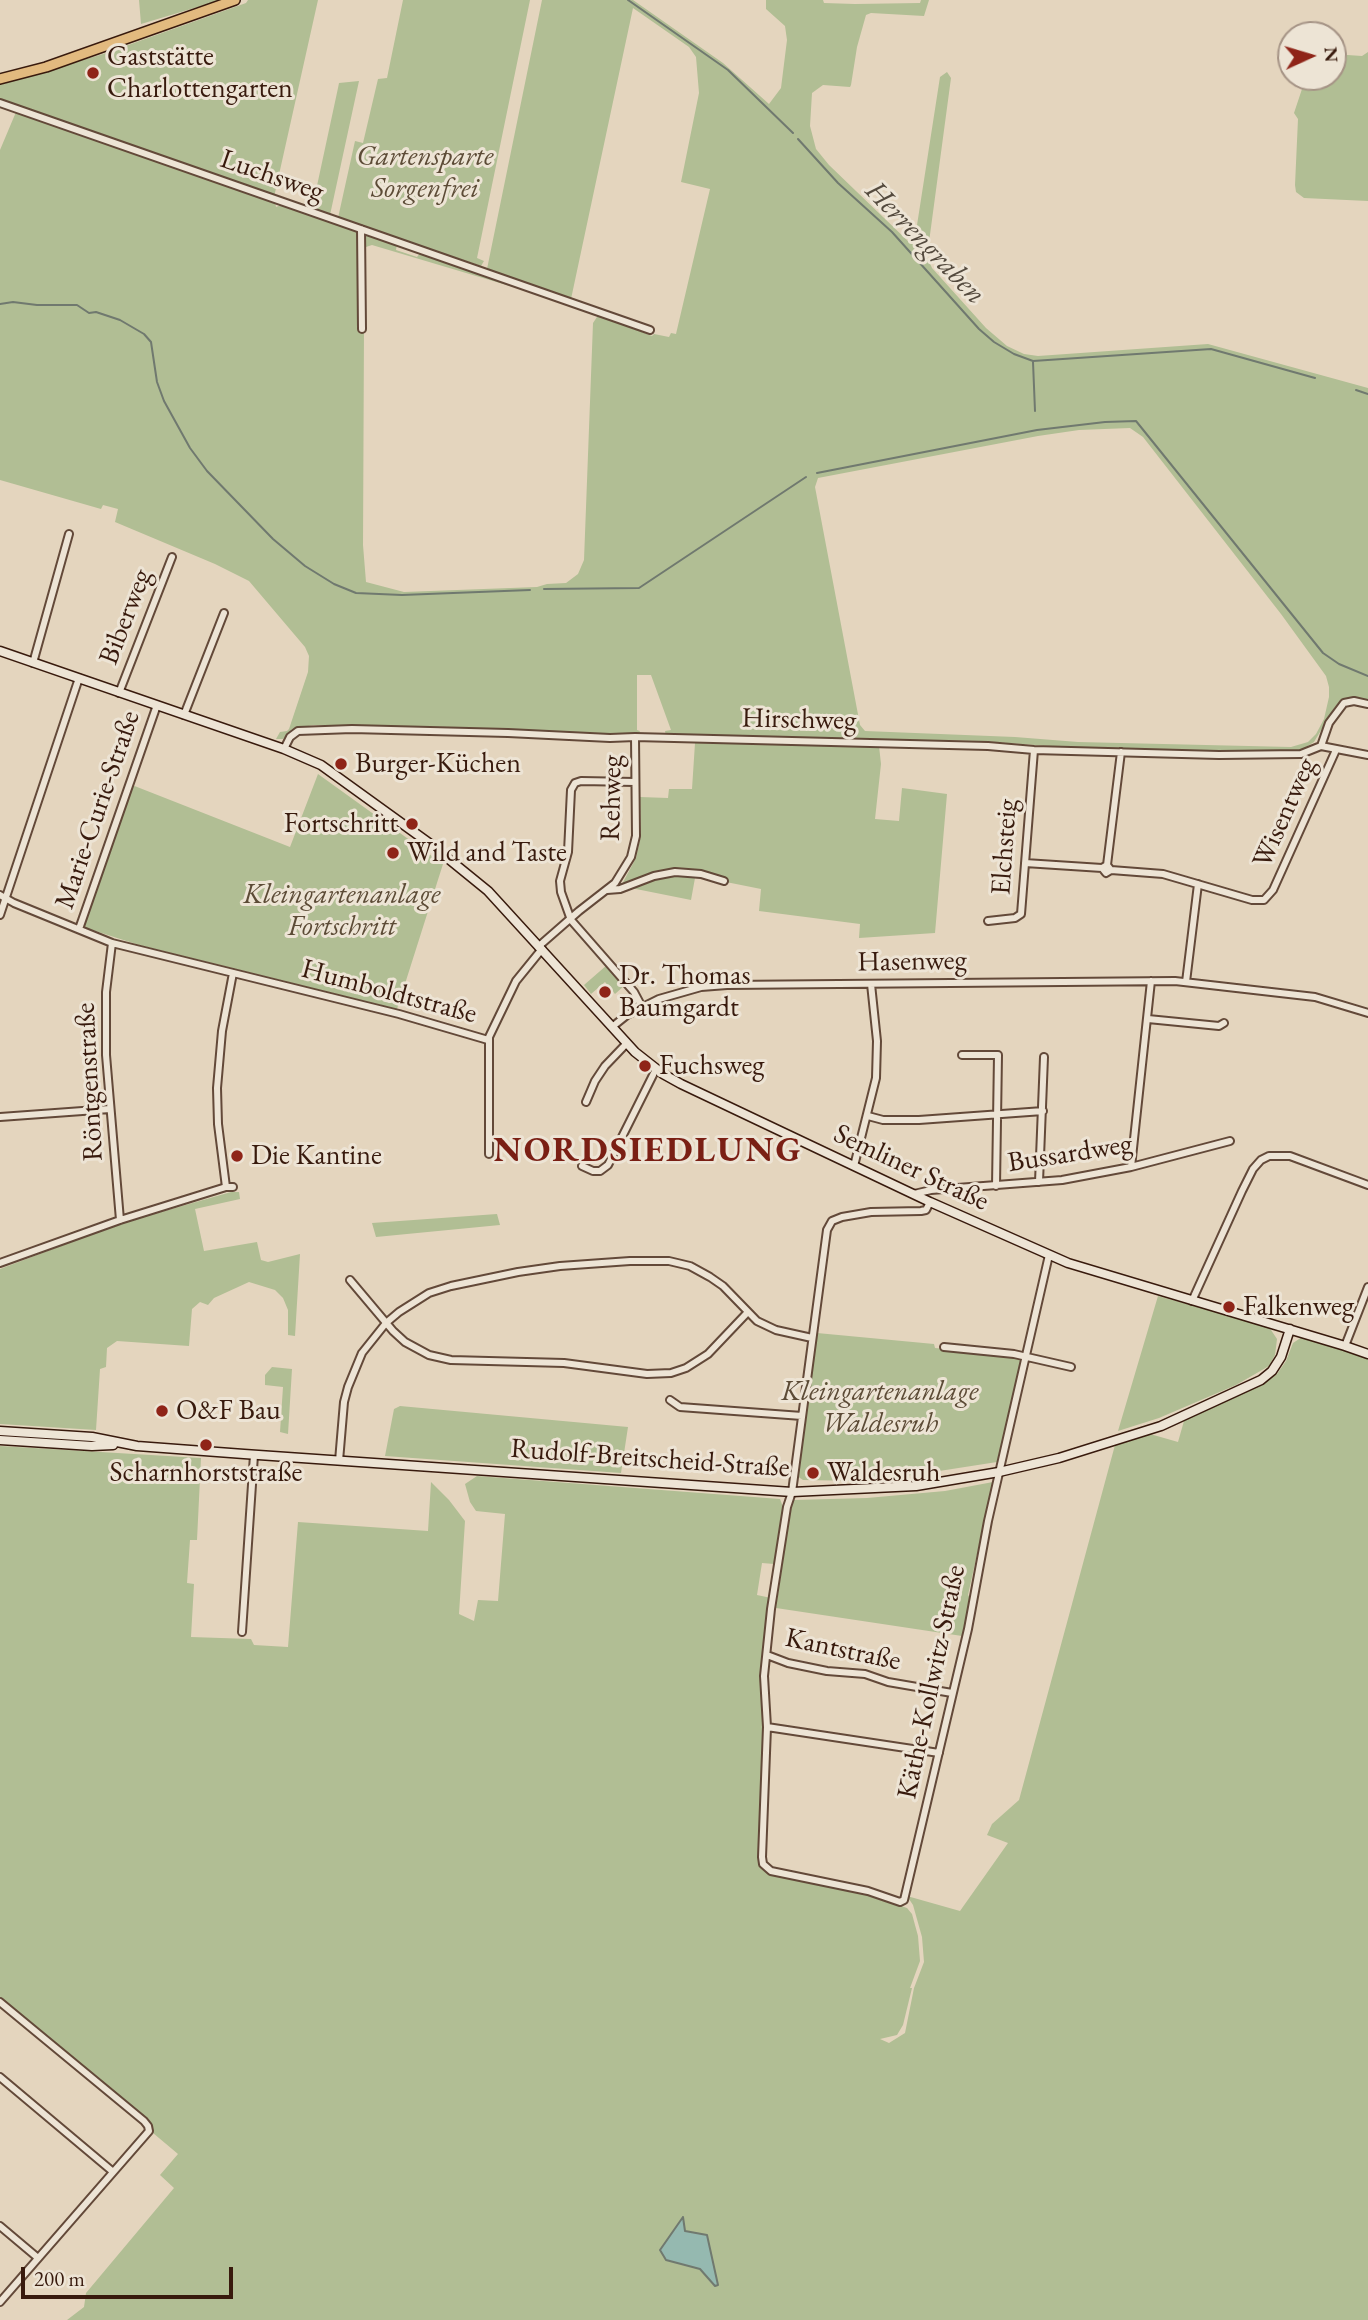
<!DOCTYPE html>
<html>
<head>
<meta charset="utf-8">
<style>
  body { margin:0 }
  #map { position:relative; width:1368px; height:2320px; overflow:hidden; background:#e4d5be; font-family:"EB Garamond",serif }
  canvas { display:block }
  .north { position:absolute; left:1277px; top:21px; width:70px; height:70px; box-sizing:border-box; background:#ede4d5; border:2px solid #a59385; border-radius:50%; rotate:86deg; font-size:19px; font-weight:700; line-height:28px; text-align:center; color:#381a0d }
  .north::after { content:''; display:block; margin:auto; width:24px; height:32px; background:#8f2418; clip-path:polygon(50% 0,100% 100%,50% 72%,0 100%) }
  .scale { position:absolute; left:21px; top:2267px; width:212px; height:32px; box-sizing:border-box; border:4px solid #381a0d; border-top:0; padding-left:9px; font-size:21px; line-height:24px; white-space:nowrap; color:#381a0d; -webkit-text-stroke:5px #ede4d5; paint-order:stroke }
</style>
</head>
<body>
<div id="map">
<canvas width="1368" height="2320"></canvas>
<div class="north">N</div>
<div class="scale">200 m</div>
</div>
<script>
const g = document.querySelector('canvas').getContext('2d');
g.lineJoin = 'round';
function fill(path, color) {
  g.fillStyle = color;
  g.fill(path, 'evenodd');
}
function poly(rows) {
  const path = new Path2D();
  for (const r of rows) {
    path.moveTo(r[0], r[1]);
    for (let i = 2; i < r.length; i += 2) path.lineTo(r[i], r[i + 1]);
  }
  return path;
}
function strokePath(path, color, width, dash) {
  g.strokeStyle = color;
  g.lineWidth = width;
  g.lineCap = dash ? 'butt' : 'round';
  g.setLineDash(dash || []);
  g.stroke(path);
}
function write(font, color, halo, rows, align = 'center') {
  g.font = font + ' "EB Garamond",serif';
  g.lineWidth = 6;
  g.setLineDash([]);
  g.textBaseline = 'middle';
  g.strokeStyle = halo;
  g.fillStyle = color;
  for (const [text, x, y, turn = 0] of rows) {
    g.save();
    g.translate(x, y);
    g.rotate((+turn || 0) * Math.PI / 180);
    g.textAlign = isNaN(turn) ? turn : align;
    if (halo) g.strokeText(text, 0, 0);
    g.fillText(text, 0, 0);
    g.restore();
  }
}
const green = poly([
  [139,0,221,0,141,24],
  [248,0,318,0,274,197,0,101,0,85,103,54,246,3],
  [403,0,530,0,477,258,484,261,481,266,338,218,355,141,363,143,378,79,387,78],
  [542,0,633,0,723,63,769,104,781,88,787,40,785,26,766,9,766,0,823,0,824,3,855,4,920,3,921,0,929,0,924,16,871,13,866,15,857,47,851,85,850,87,823,85,812,93,810,126,816,149,829,165,910,243,915,238,940,77,947,72,951,78,927,257,932,268,986,328,1007,346,1024,354,1038,356,1208,344,1368,388,1368,701,1351,697,1341,701,1335,707,1314,742,1303,749,1293,752,1224,753,1077,748,981,741,666,736,665,731,671,730,651,675,637,675,637,730,640,731,639,733,584,736,453,727,314,725,292,729,283,739,276,739,280,732,287,731,289,729,308,672,309,656,305,647,249,581,215,564,115,522,118,509,103,505,101,509,0,480,0,150,16,112,275,202,276,207,281,205,357,230,364,329,363,545,366,582,404,592,537,587,547,584,566,583,578,574,584,560,593,323,597,317,602,316,652,336,654,334,669,337,671,333,676,334,710,189,681,182,699,93,696,57,689,47,633,8,571,299,487,269],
  [1130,428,1143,437,1281,614,1326,676,1329,687,1329,697,1324,719,1316,734,1308,742,1291,747,1078,742,1015,737,865,731,860,725,815,487,818,478,1038,436,1079,430],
  [1368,52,1368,201,1304,198,1296,192,1295,185,1298,119,1294,113,1306,77,1333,77,1333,54,1362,56],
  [359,81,330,215,312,209,338,88,339,83],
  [365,233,397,244,396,250,417,257,421,252,577,306,372,245,366,247,363,252],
  [695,743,879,746,881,764,875,819,899,821,902,788,947,794,935,933,859,938,860,924,759,911,761,889,731,883,695,878,691,900,621,886,636,858,641,835,640,797,668,798,669,789,692,789],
  [318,774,443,864,397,1009,139,945,86,928,84,925,132,785,290,847],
  [607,965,625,985,615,994,605,982,591,994,584,985],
  [231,1192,239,1192,240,1199,195,1209,204,1251,257,1242,261,1260,268,1262,300,1254,295,1336,288,1335,288,1310,283,1298,275,1290,249,1282,214,1298,208,1305,200,1302,192,1309,189,1346,117,1341,107,1348,106,1367,100,1369,96,1430,0,1424,0,1269,119,1224],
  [497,1214,500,1225,376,1237,372,1223],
  [1158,1296,1269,1327,1277,1339,1275,1355,1269,1366,1236,1385,1159,1418,1118,1431],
  [817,1333,934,1344,935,1348,1022,1356,997,1462,920,1474,862,1481,803,1480,797,1476],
  [1302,1337,1347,1350,1368,1359,1368,2320,67,2320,84,2307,86,2293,174,2188,160,2175,178,2154,153,2133,148,2119,0,1997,0,1446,201,1458,197,1540,190,1540,187,1583,194,1584,191,1637,251,1639,254,1645,288,1647,298,1522,428,1531,431,1482,449,1500,465,1521,459,1614,474,1621,478,1600,498,1601,505,1514,476,1511,470,1502,465,1484,477,1476,780,1499,783,1507,777,1554,774,1564,762,1563,757,1595,771,1598,762,1668,764,1728,758,1861,761,1868,768,1874,870,1895,907,1908,912,1914,918,1936,920,1961,910,1988,912,1988,903,2025,897,2035,880,2039,889,2043,905,2033,914,1988,924,1962,922,1937,913,1905,907,1896,960,1911,1008,1843,987,1835,992,1824,1019,1800,1115,1445,1150,1434,1178,1442,1184,1421,1263,1384,1277,1374,1286,1361,1293,1343],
  [682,2218,685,2231,707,2235,718,2285,714,2286,700,2269,666,2260],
  [272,1367,292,1369,288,1434,280,1432,283,1387,265,1385,265,1375],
  [400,1406,628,1427,621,1473,385,1456,394,1409],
  [993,1482,968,1595,971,1599,962,1636,776,1608,791,1506,794,1500,867,1498,945,1491]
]);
const water = poly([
  [683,2217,685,2231,707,2235,718,2285,715,2286,700,2269,666,2260,660,2250,683,2217]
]);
const stream = poly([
  [628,0,728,70,793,133],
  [798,139,838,183,892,232,979,329,994,342,1014,354,1033,361,1211,349,1315,378],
  [0,304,13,302,37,305,77,305,89,313,96,312,120,320,144,334,151,342,157,382,164,401,190,448,207,471,273,539,305,566,334,584,356,593,402,595,530,590],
  [1033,362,1035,411],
  [1356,390,1368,394],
  [817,473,1037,430,1105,422,1136,421,1323,653,1339,664,1368,676],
  [544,589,639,588,806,477]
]);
const street = poly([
  [0,103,650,330],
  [361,229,362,329],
  [33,663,69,534],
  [119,693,172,557],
  [184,715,224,613],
  [1321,746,1368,755],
  [284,749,290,737,298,731,352,729,508,733,610,738,635,737,988,746,1034,750,1219,755,1301,754,1321,746,1329,723,1344,703,1354,701,1368,704],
  [635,782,581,781,575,783,571,790,568,852,560,881,561,892,571,920,634,992,642,1007],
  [1025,863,1102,868],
  [1107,865,1121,752],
  [1111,870,1107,865,1102,868,1106,873,1111,870,1163,874,1252,900,1264,900,1273,890,1336,750],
  [607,890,620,889,654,876,675,872,701,874,724,881],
  [0,895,14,903,112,943,399,1014,488,1040],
  [0,915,79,678],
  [988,921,1015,918,1021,914,1034,750],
  [79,929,157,705],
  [112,943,106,992,106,1055,120,1220],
  [539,946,579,911,615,883,631,857,636,836,635,737],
  [1186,982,1198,884],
  [1148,1019,1219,1026,1224,1023],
  [612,1027,627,1015,659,999,701,987,727,985,1175,981,1315,997,1368,1013],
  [962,1055,998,1055,996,1186],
  [586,1102,595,1081,605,1066,627,1043],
  [868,1116,883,1120,919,1120,1043,1111],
  [0,1117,110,1109],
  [489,1154,489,1037,516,981,542,949],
  [582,1166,593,1171,600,1171,608,1165,656,1069],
  [854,1166,876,1078,877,1041,871,984],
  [1131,1167,1151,981],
  [1039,1182,1044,1057],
  [226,1187,218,1124,217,1088,222,1031,233,973],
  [914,1194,931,1190,1062,1180,1131,1167,1230,1141],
  [930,1202,926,1210,921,1211,871,1212,842,1217,832,1221,827,1230,792,1492,787,1507,771,1609,764,1676,767,1727,762,1857,763,1864,771,1871,868,1891,900,1902,904,1900,968,1629,988,1521,1049,1255],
  [0,1263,120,1220,226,1187,233,1187],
  [350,1280,393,1331,405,1342,429,1355,451,1360,564,1363,647,1374,671,1373,686,1368,708,1354,747,1313],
  [1192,1301,1242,1191,1253,1169,1261,1160,1269,1156,1290,1156,1368,1185],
  [1345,1346,1368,1287],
  [944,1347,1014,1354,1071,1367],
  [670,1400,680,1407,802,1416],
  [339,1461,344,1402,348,1387,362,1353,386,1323,399,1312,429,1293,451,1286,518,1272,560,1266,630,1261,669,1261,690,1266,710,1277,723,1286,757,1321,776,1330,812,1338],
  [242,1632,254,1455],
  [767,1655,788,1663,827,1671,865,1674,888,1682,952,1693],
  [767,1727,939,1753],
  [0,2002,144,2121,148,2126,149,2131,0,2302],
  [0,2077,112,2171],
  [0,2226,38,2258]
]);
const secondary = poly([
  [0,651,284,749,321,765,429,843,488,891,635,1052,663,1074,681,1084,930,1202,1068,1263,1345,1346,1368,1354],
  [0,1431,92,1437,137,1446,244,1454,792,1492,916,1486,999,1472,1059,1458,1161,1426,1261,1380,1272,1371,1281,1357,1290,1329],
  [0,1440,92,1446,113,1445]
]);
const primary = poly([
  [0,79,46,67,235,0]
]);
const markers = [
  [93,73,7,"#8f2418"],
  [341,764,7,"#8f2418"],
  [412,824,7,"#8f2418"],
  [393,853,7,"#8f2418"],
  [605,992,7,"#8f2418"],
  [645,1066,7,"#8f2418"],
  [237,1156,7,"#8f2418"],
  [1229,1307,7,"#8f2418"],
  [162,1411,7,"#8f2418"],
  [206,1445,7,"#8f2418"],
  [813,1473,7,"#8f2418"]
];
const poiNames = [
  ["Gaststätte",107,57],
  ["Charlottengarten",107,89],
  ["Burger-Küchen",355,764],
  ["Fortschritt",398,824,"right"],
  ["Wild and Taste",407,853],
  ["Dr. Thomas",619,976],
  ["Baumgardt",619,1008],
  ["Fuchsweg",659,1066],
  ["Die Kantine",251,1156],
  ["Falkenweg",1243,1307],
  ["O&F Bau",176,1411],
  ["Scharnhorststraße",206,1473,"center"],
  ["Waldesruh",827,1473]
];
const parkNames = [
  ["Gartensparte",425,157],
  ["Sorgenfrei",425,189],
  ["Kleingartenanlage",342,895],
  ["Fortschritt",342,927],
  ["Kleingartenanlage",880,1392],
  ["Waldesruh",880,1424]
];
const streetNames = [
  ["Luchsweg",272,176,19],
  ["Biberweg",126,617,-69],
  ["Hirschweg",799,720,1],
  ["Rehweg",612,798,-89],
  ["Marie-Curie-Straße",98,810,-71],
  ["Wisentweg",1285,813,-66],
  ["Elchsteig",1005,847,-86],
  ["Hasenweg",912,962,-1],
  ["Humboldtstraße",389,992,15],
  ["Röntgenstraße",90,1082,-93],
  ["Bussardweg",1070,1154,-9],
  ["Semliner Straße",911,1168,25],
  ["Rudolf-Breitscheid-Straße",650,1459,4],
  ["Kantstraße",843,1650,12],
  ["Käthe-Kollwitz-Straße",932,1682,-78]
];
const waterNames = [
  ["Herrengraben",925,243,46]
];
const districtNames = [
  ["NORDSIEDLUNG",648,1151]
];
fill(green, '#b1be94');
fill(water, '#95b9b0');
strokePath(water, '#70796f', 2);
strokePath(stream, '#70796f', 2);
strokePath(street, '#634939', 10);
strokePath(secondary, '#381a0d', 11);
strokePath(primary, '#381a0d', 12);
strokePath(street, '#ede4d5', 6);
strokePath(secondary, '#ede4d5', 8);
strokePath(primary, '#e2ba7f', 9);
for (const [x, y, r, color] of markers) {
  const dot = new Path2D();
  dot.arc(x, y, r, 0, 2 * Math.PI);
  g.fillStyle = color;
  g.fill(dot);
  strokePath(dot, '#ede4d5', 2.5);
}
write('28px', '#381a0d', '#ede4d5', poiNames, 'left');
write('italic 28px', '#5c4b36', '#ede4d5', parkNames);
write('28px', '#381a0d', '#ede4d5', streetNames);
write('italic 30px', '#544a3e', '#ede4d5', waterNames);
g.letterSpacing = '2px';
write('bold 35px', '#7a1f14', '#ede4d5', districtNames);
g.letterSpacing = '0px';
</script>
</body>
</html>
